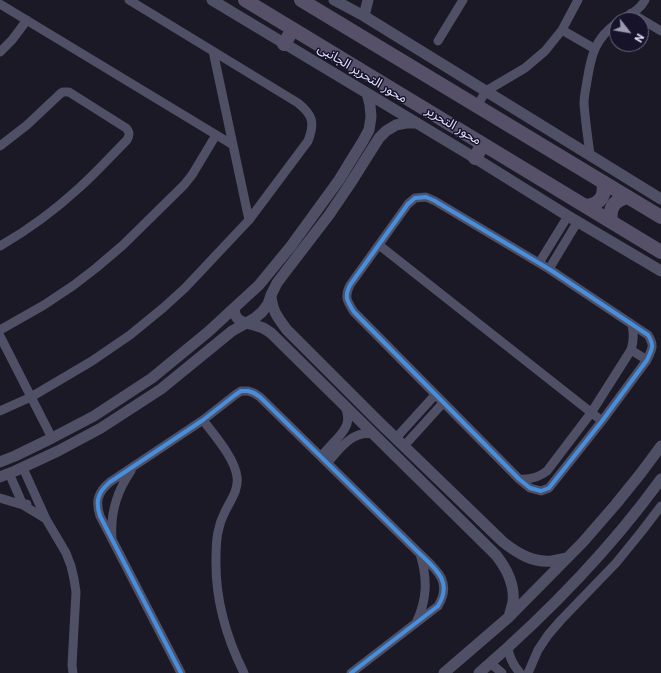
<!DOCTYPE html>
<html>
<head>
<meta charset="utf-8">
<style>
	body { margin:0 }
	#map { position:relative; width:661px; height:673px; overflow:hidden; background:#1a1925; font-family:Roboto,sans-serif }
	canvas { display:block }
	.north { position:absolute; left:609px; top:12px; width:40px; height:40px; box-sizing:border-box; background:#16132b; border:1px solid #68657f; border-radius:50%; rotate:121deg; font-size:11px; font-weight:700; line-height:16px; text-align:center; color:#e2dffd }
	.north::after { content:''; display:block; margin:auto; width:14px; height:18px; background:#9c9ab1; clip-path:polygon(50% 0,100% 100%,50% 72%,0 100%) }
</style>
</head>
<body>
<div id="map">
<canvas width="661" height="673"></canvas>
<div class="north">N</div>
</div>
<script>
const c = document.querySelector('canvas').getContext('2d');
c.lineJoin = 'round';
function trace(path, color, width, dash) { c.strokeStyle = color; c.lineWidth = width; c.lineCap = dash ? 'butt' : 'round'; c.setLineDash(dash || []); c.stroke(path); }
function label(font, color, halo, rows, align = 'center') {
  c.font = font + ' Roboto,"Noto Sans Arabic",sans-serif'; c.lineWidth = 3; c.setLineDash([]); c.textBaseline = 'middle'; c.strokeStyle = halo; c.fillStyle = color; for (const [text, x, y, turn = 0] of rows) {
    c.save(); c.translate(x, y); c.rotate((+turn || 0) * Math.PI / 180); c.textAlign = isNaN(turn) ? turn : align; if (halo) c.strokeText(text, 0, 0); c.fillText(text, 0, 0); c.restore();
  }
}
trace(new Path2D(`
	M0 4 233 145
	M631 13 661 31
	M621 20C630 14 640 10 645 0
	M562 30 595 49
	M438 41 463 0
	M213 51 249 220
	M0 52 12 40 27 20
	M477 106 486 91 525 68 545 51 562 30 578 0
	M0 146 27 125 61 93 63 92H69L126 128C130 132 130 135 127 140 111 156 96 173 79 188 55 210 28 230 0 246
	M590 155C588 138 585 120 584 103 584 96 586 88 587 81 591 56 595 38 617 23
	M426 197 435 201 549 269 648 335C655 346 652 349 647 360L602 421 549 488 541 491 530 488 519 479 354 312C347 301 344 297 350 285L408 204 415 198Z
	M379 245 602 421
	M539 263 568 216
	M549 269 578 221
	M0 330 44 305 74 285 96 268 123 245 184 185 192 175 216 135
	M0 336 52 438
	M631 350 647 360
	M0 411 31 397 92 361 130 335 163 308 185 288 249 220 308 141C315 123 313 115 298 103L129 0
	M203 420C214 435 235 458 237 477 239 491 229 502 224 514 222 518 220 523 219 528 216 538 216 548 216 558 215 599 226 637 244 673
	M396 438 435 395
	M404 446 443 403
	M321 456C326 451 331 445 336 440 347 428 351 421 345 406
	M327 463C340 449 352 430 373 434
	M23 468 46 519
	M9 473 23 505 27 504
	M519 479C530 480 538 478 547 471L591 413 631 350C634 341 634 334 632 325
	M0 498 23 505 46 519 66 553 71 566 74 579 76 592 72 665 73 673
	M112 538C110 512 117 491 131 471
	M416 623C427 600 428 579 420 554
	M508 647C509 658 513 665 520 673
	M489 664 495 667 502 673
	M181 673 100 516C95 501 98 492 110 482L203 420 235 395 241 391H248L254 393 260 397 419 553C436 569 453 582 438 606L351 673
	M528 673 538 650 548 635 561 620 616 563 642 531 661 506`), '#4f4f65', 9);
trace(new Path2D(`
	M212 0 475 158 568 216 661 271
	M334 0 364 16 661 199
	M364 16 368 0
	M271 295C272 311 278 318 287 330L379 422 503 542C517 553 533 563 552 561 557 560 562 559 567 558
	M234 308C235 324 246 322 257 326 263 327 267 330 271 333L496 555C507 569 515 584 513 602 512 607 510 612 509 617
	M0 462 15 456 52 438 94 416 152 378 208 332 259 285 291 246 339 180 363 141 369 130 371 117 370 105 367 93
	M0 477 15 471 58 451 101 428 161 389 232 331 255 318 262 312 268 304 271 295 277 283 286 271 329 215 350 184 379 138 386 131 396 125 406 123H417
	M444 673 509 617 583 542 616 504 641 473 661 446
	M479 673C546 615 609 551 661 479`), '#4f4f65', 11);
trace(new Path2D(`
	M245 0 661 252
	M301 0 661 217
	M284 44 293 29
	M475 158 483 144
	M587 206C600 204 606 196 603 182
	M611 221C609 208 614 200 628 197`), '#575069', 14);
trace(new Path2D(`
	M426 197 435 201 549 269 648 335C655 346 652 349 647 360L602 421 549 488 541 491 530 488 519 479 354 312C347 301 344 297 350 285L408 204 415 198Z
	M181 673 100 516C95 501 98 492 110 482L203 420 235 395 241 391H248L254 393 260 397 419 553C436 569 453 582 438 606L351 673`), '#468fdf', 4);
label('13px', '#e2dffd', '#16132b', [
	["محور التحرير الجانبى",362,74,31],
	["محور التحرير",453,126,31]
]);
</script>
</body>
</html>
